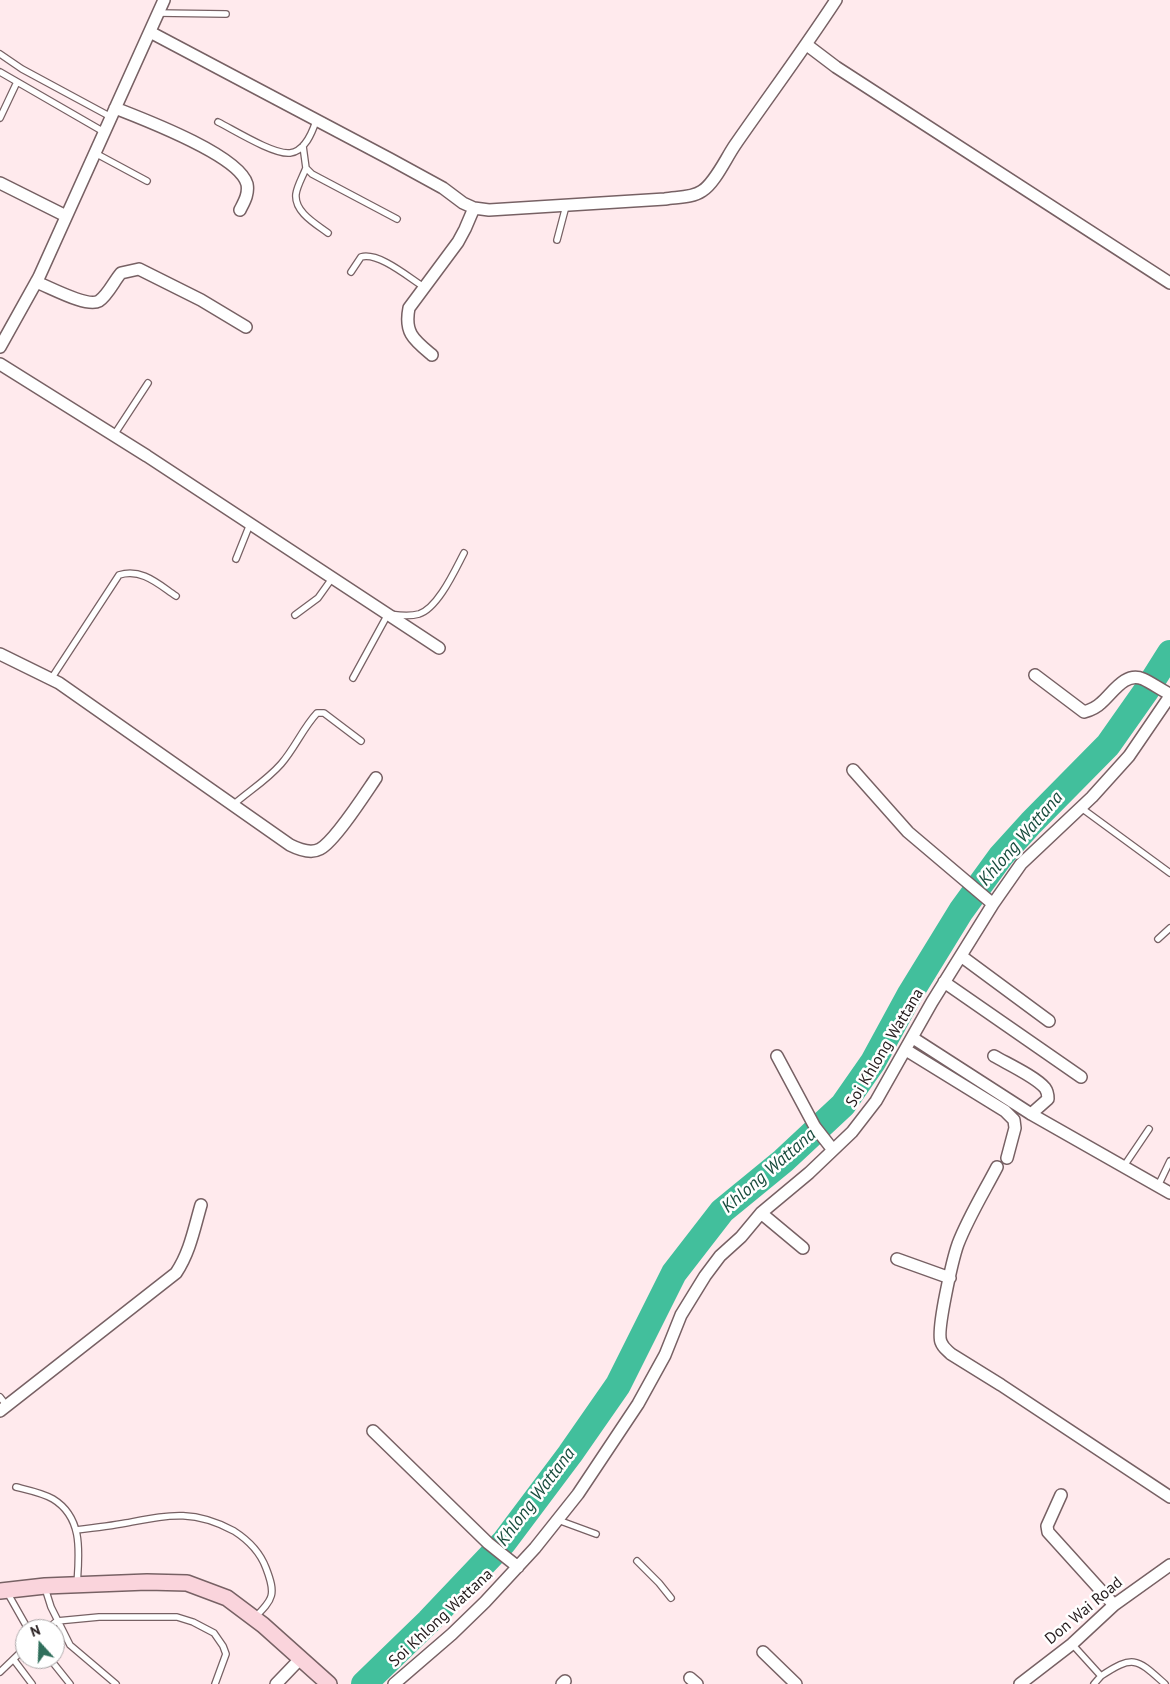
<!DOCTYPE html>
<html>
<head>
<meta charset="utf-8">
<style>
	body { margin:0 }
	#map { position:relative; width:1170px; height:1684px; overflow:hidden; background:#ffeaed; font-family:"PT Sans",sans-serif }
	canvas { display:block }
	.north { position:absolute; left:15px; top:1619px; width:50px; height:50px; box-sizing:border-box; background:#fff; border:1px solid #a8a4a5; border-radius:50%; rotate:340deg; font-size:14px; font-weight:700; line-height:20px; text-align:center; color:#251c1d }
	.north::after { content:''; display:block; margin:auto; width:18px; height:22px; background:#306f5c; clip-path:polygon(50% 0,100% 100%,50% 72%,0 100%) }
</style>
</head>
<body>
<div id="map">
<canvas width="1170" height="1684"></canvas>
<div class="north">N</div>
</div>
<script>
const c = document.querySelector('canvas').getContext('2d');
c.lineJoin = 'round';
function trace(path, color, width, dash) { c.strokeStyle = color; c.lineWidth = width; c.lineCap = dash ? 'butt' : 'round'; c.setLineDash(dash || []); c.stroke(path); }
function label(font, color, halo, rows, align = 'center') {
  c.font = font + ' "PT Sans",sans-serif'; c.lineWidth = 5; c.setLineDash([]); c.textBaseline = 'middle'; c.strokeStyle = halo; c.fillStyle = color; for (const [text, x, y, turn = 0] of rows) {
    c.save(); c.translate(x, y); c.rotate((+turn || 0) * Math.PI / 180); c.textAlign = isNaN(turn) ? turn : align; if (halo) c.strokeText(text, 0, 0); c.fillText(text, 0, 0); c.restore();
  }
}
trace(new Path2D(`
	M364 1684 429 1621 504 1542 570 1454 618 1385 674 1273 722 1211 783 1161 843 1105 873 1062 910 994 961 911 1001 856 1031 823 1108 745 1146 691 1170 653`), '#42bf9c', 26);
const lane = new Path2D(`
	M157 13 226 14
	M0 54 22 69 111 117
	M0 72 104 132
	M0 118 17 82
	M218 122C234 130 274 155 290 153 305 151 312 133 316 121
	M303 146 306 168 312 174 397 219
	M95 153 147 181
	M306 168C303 176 297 186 296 194 294 212 316 224 328 233
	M557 240 566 206
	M351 272 361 257C379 252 408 277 424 287
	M114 435 148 383
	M236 559 250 524
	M295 615 318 598 333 577
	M353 678 388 614C398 615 408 617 419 614 438 608 455 570 464 553
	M51 679 119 575C142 568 158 584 176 596
	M233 805C249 791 267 780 281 764 295 748 303 728 317 713H324L361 741
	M1080 807 1170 873
	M1158 939 1170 928
	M1124 1166 1149 1129
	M1158 1186 1170 1161
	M0 1397 7 1406
	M16 1487C28 1490 43 1493 53 1499 84 1518 79 1554 77 1585
	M558 1520 596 1534
	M76 1530C93 1528 110 1526 126 1523 169 1515 193 1509 234 1531 248 1540 260 1552 266 1568 276 1594 274 1599 254 1618
	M637 1561 659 1583 671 1598
	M45 1588 51 1607 70 1645 116 1684
	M7 1592 28 1629
	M47 1629 57 1621 99 1617H177L193 1622 214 1633 223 1646 226 1654 215 1684
	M1072 1644 1101 1676 1094 1684
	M50 1659 70 1684
	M14 1660 32 1684
	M0 1672 25 1648
	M1101 1676C1134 1654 1137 1659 1165 1684`);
const street = new Path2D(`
	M150 32 390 159 443 188 463 203 474 208 489 210 665 199C677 197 692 198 702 191 715 183 726 158 735 145 769 96 804 49 836 0
	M807 45 836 67 1170 283
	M115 108C143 119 239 155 247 184 249 194 244 202 240 210
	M0 183 66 216
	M36 282C50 287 87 308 99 301 108 295 114 281 121 273L139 269 201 300 246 327
	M0 347 39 277 164 0
	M432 355C414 340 404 333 409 308L458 242 465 229 474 208
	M0 364 147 456 439 648
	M0 654 59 683 290 845C298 849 311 854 320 849 335 841 365 794 376 778
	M1035 675 1084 712C1091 710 1096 708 1101 703 1112 694 1125 671 1143 679 1152 683 1161 690 1170 694
	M853 770 908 832 993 904
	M961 956 1049 1021
	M944 982 1081 1077
	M913 1038 1031 1114 1170 1193
	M906 1050 1005 1111 1014 1120 1015 1128 1007 1158
	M777 1056 815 1127 833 1150
	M994 1056C1008 1064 1036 1077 1045 1088 1048 1092 1048 1095 1048 1099L1031 1114
	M997 1167C984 1192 968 1218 958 1244 953 1258 936 1331 941 1342 943 1348 947 1350 951 1354L1001 1385 1170 1497
	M761 1213 803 1248
	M897 1259 950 1278
	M0 1411 176 1273C190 1252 194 1229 201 1205
	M373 1431 488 1543 518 1567
	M1061 1495 1047 1526 1048 1532 1114 1605
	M763 1652 796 1684
	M690 1678 697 1684
	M276 1684 301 1658
	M394 1684 452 1634 485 1602 535 1548 578 1494 638 1404 665 1355 681 1315 705 1276 720 1256 741 1237 761 1213 809 1173 852 1132 876 1101 932 1002 993 904 1021 864 1092 797 1129 756 1170 696
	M562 1684 565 1681
	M1020 1684 1072 1644 1114 1605 1170 1565`);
const secondary = new Path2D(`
	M0 1591 45 1586 147 1582 187 1583 227 1598 263 1625 329 1684`);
trace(lane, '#776164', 8);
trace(street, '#776164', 14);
trace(secondary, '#776164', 18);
trace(lane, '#fff', 5.5);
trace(street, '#fff', 11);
trace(secondary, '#fad4dc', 15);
label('16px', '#251c1d', '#fff', [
	["Soi Khlong Wattana",885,1048,-59],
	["Don Wai Road",1084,1611,-40],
	["Soi Khlong Wattana",441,1618,-43]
]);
label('italic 18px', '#194c3d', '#fff', [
	["Khlong Wattana",1021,839,-49],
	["Khlong Wattana",769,1171,-41],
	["Khlong Wattana",536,1497,-53]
]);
</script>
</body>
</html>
